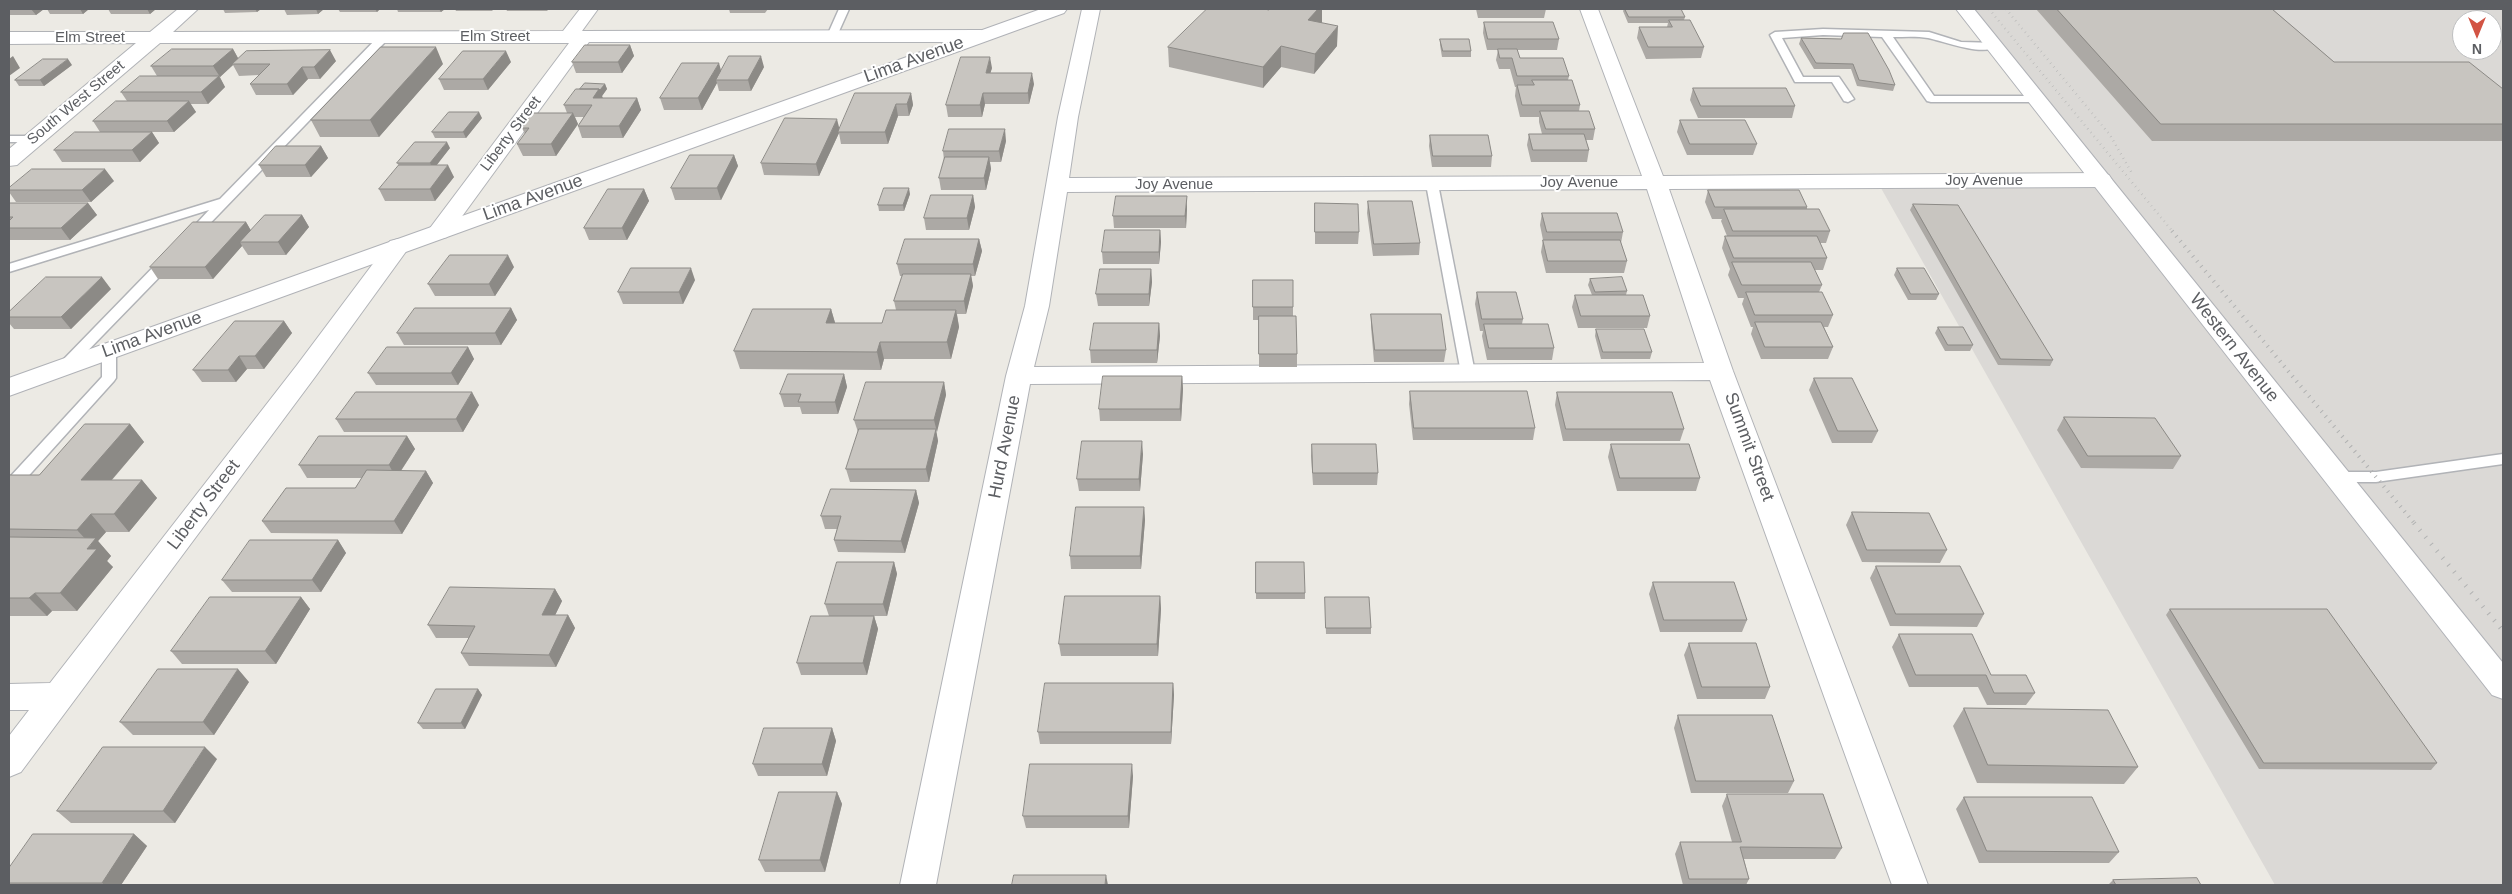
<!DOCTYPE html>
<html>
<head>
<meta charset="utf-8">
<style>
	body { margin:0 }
	#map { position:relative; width:2512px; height:894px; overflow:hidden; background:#eceae4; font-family:Helvetica,sans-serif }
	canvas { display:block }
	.frame { position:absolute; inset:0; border:10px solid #5c5e62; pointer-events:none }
	.north { position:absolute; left:2452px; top:10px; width:50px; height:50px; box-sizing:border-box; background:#fff; border:1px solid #bebfc0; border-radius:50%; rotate:180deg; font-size:14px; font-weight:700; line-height:20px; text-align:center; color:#5c5e62 }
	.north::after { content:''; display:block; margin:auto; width:18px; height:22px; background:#d25444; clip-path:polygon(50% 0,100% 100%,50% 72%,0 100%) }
</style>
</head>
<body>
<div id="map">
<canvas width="2512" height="894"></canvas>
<div class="frame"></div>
<div class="north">N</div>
</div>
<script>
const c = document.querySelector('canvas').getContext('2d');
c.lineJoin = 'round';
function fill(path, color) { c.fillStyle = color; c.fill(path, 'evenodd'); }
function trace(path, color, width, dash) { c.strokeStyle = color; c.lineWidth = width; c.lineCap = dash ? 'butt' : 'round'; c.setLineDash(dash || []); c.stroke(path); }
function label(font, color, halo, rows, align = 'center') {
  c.font = font + ' Helvetica,sans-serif'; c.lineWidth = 4; c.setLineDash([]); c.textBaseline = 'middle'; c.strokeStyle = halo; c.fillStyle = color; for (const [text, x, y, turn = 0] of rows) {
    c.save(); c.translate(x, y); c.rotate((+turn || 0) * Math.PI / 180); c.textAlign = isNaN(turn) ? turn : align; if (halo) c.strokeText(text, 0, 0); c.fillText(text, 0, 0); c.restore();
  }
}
fill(new Path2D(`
	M1965 9H2503V885H2275L1877 181 2100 180ZM2462 20H2492V50H2462Z`), '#dbd9d6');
const lane = new Path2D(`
	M839 9H849L836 38H828L827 36Z
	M1823 29 1929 32 1961 42 1998 43 1999 45C1985 58 1944 41 1928 38 1917 36 1904 37 1893 37L1934 96H2037L2043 99 2037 102H1931L1927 101 1882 37 1823 35 1782 38 1803 77H1839L1854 99 1848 102 1844 101 1832 82H1795L1770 35 1775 32Z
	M384 34 388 35V39L194 240H186L184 237 209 210 9 272V264L220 199 380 35Z
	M9 136H34L40 139 34 142H9Z
	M1432 180 1438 184 1475 373 1468 378 1461 373 1426 184Z
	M169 255 175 259 174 262 70 369H60L58 366 60 363 164 256Z
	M109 346 116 350V378L114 381 14 492 9 493V478L102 377V350Z
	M2503 454V464L2376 482H2337L2332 481 2329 477 2332 473 2337 472H2376Z`);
const street = new Path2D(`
	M178 9H198L173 32 563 31 580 9H598L582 31 981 30 988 32 990 36 988 40 981 42H589L447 237 439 239 431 237 427 232 569 43H160L17 165 9 166V149L136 43 9 44V32H150Z
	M1082 9H1100L1078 117 1069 178 1642 176 1580 9H1598L1663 176 2101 173 2109 175 2112 180 2109 185 2101 187 1669 189 1733 371 1928 885H1892L1710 380 1030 384 936 885H900L1006 376 1025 306 1058 117ZM1647 189 1704 363 1034 367 1049 306 1067 192Z
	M398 239 406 241 410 246 315 377 21 772 9 777V736L29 710H9V684L50 683 297 365 390 241Z`);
const secondary = new Path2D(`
	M1041 9H1067L1064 13 9 396V378Z
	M1956 9H1974L2503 663V699L2492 695Z`);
trace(lane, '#b1b3b7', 3);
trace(street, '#b1b3b7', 2);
trace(secondary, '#b0b2b7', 2);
fill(lane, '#fff');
fill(street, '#fff');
fill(secondary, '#fff');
trace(new Path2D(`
	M1989 9 2173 232
	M2006 9 2110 135 2133 175`), '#b1b2b2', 2.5, [0.5, 4.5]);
trace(new Path2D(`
	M2172 231 2415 524`), '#b1b2b2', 4, [1, 5.5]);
trace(new Path2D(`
	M2414 523 2503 631`), '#b1b2b2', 4.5, [1, 8]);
fill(new Path2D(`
	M9 9H44L36 15H9Z
	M47 9H89L83 14H50Z
	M108 9H156L150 14H111Z
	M223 9H261L257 12 225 13Z
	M284 9H324L318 14 287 15Z
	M338 9H380L377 12H340Z
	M397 9H445L441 12H398Z
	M455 9H494L492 11H456Z
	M506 9H549L547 11H507Z
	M628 9H660L659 10H628Z
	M729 9H768L765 13H730Z
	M1322 9V23L1337 46 1314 74 1281 67 1263 88 1169 67 1168 47 1269 10Z
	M1476 9H1546L1544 18H1478Z
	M1624 9H1670L1685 17 1684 20 1704 47 1701 58 1646 59 1637 38 1639 27H1667L1668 23H1628L1623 11Z
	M2036 9H2272L2334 62 2503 89V141H2152Z
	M1484 22 1559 39 1557 50H1517L1520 58 1569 76 1568 80 1580 105 1579 111 1595 129 1593 140H1586L1589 150 1587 162H1531L1527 145 1529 134H1542L1539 122V117H1520L1515 96 1516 87H1515L1510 69H1499L1496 60 1498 50H1487L1483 33Z
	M1801 38 1841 39 1895 85 1893 91 1857 86 1851 69H1814L1799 44Z
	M1440 39 1471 51V57H1442L1440 45Z
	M630 45 634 56 622 73H576L572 62Z
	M233 49 238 58 336 61 320 79H308L293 95H256L250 84 259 75 239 76 233 65 220 77 225 87 208 104H190L196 112 174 132H152L159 143 140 162H62L54 150 100 132 93 121 127 101 121 92 157 76 151 66Z
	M511 62 488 90H444L439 79Z
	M443 64 379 137H320L311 120Z
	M72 65 44 86H19L15 80Z
	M764 67 751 91H719L717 83 702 110H664L660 98 721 71Z
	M992 68 990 73 1034 84 1029 104H985L982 117H948L946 105Z
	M605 84 607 89 602 96 603 98H637L641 110 623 138H582L578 126 584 117H575L578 124 556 156H523L517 144 525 134 522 128 567 113 564 105 580 89Z
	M1693 88 1795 106 1792 118H1698L1690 100Z
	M911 93 913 105 909 116H898L888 144H841L839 133 819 176 764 175 761 163 840 129Z
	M482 118 466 138H435L432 132Z
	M1680 120 1757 144 1753 155H1687L1677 132Z
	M1430 135 1492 156 1491 167H1432L1429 146Z
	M1006 141 1001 162H990L991 169 986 190H941L939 178 944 160 943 151Z
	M321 146 328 158 311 177H266L259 165Z
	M450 148 436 165 454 177 435 201H385L379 189 399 166 397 163Z
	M734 155 738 166 721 200H675L671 188Z
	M114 181 91 202H16L9 192V188Z
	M644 189 649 201 627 240H589L584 228Z
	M1708 190 1807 207V209L1830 231 1826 243H1820L1827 258 1823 270H1814L1822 285 1819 292 1833 315 1828 327H1824L1833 347 1828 359H1761L1751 334 1753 327H1751L1742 304 1744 298H1738L1728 275 1730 269 1722 248 1725 236H1727L1721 221 1722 219H1712L1705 202Z
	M910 194 904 211H879L878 205Z
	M973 195 975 207 969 230H926L924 218Z
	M1368 201 1420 243 1419 255 1373 256 1367 213Z
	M9 203H88L97 215 70 240H10L9 238Z
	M1315 203 1359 232 1358 244H1315Z
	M1913 204 2053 360 2050 366 1998 365 1910 210Z
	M1187 208 1186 228H1114L1113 216Z
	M1542 213 1623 232 1621 243 1627 261 1624 273H1546L1541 252 1543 240 1540 225Z
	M302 215 309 227 286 255H248L242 246 213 279H158L150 267 246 222 251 231Z
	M1160 230 1161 242 1159 264H1103L1102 252Z
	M979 239 982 251 975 276H971L973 286 966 314H957L959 327 951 359H884L881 370 740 369 734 351 831 309 835 323H882L896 310 894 301 902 276H900L897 264Z
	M514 267 495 296H435L428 284Z
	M1897 268 1939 294 1936 300H1908L1894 275Z
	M1151 269 1152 282 1149 306H1098L1096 294Z
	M1590 279 1627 291 1626 295 1650 316 1647 328H1578L1572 307 1575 295H1592L1588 285Z
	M695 280 683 304H623L618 292Z
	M1253 280 1293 307V316L1297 354V367H1259V320H1253Z
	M111 289 71 329H14L9 323V312Z
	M1477 292 1523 319 1522 324 1554 348 1552 360H1487L1482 336 1483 331H1480L1475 304Z
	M511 308 517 320 501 345H404L397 333Z
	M1371 314 1446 350 1444 362H1374L1371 327Z
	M284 321 292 333 264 369H247L236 382H202L193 370Z
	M1159 323 1160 336 1157 363H1091L1090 350Z
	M1938 327 1973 345 1970 351H1945L1935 333Z
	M1596 329 1652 352 1650 359H1601L1595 336Z
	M468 347 474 359 458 385H376L368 373Z
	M844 374 847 387 838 414H802L800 407H784L780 394Z
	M1182 376 1183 389 1181 421H1100L1099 409Z
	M1814 378 1878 431 1872 443H1832L1809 390Z
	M944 382 946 395 936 432 938 441 929 482H850L846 469 858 432 854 420Z
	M1410 391 1535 428 1533 440H1413L1409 404Z
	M1557 392 1684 429 1680 441H1563L1555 405Z
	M479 405 463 432H344L336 419Z
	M2064 417 2181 456 2173 469 2081 468 2057 430Z
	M130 424 144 442 112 480H142L157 498 129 532H106L98 541 111 556 107 561 113 567 77 611H52L47 616H9V475H39Z
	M407 436 415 449 401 471H426L433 483 402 534 271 533 262 521 355 488 362 478H307L299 465Z
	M1312 444 1378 473 1377 485H1313L1311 456Z
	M1611 444 1700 478 1696 491H1617L1608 457Z
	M1143 454 1140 491H1079L1077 479Z
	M916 490 919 503 905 553 838 552 834 540 837 529H825L821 516Z
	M1144 507 1145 520 1141 569H1071L1070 556Z
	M1852 512 1947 550 1940 563 1862 562 1846 525Z
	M338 540 346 553 321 592H232L222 580Z
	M894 562 897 574 887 616H829L825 604Z
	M1256 562 1305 593V599H1256Z
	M1876 566 1984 614 1977 627 1890 626 1870 578Z
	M1653 582 1747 620 1742 632H1660L1649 594Z
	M555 589 562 601 555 615H568L575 628 556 667 469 666 461 653 469 638H436L428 625Z
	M1160 596 1161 609 1158 656H1061L1059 644Z
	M301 597 310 609 276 664H182L171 651Z
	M1325 597 1371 628V634H1326Z
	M2170 609 2437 763 2431 770 2259 769 2166 615Z
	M874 616 878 629 867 675H801L797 663Z
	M1899 634 1991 675 2035 693 2026 705H1987L1978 687H1909L1892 647Z
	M1689 643 1770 687 1765 699H1697L1684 655Z
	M249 682 214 735H133L120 722Z
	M1173 683 1174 695 1171 744H1040L1038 732Z
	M478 689 482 695 465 729H423L418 723Z
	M1964 708 2138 767 2124 784 1977 783 1953 726Z
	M1678 715 1794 781 1788 793H1691L1674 728Z
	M832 728 836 741 827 776H758L753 764Z
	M217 759 175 823H71L57 811Z
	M1133 776 1129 828H1026L1023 816Z
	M837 792 842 804 825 872H765L759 860Z
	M1727 794 1842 848 1835 859H1744L1749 879 1746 885H1683L1675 854 1680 842H1732L1722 806Z
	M1964 797 2119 852 2109 863H1979L1956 809Z
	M134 834 147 846 121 885H9V868Z
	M2113 880 2201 885H2108Z`), '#aca9a5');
fill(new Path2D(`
	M31 9H44L36 15Z
	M80 9H89L83 14Z
	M147 9H156L150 14Z
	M255 9H261L257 12Z
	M316 9H324L318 14Z
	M375 9H380L377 12Z
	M439 9H445L441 12Z
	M1318 9H1322V24L1308 20Z
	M1338 26 1337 46 1314 74 1315 54Z
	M630 45 634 56 622 73 618 62Z
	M1281 46V67L1263 88V67Z
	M436 47 443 64 379 137 370 120Z
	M233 49 239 60 232 64 233 65 220 77 213 66Z
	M330 50 336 61 320 79 314 67Z
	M506 51 511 62 488 90 483 79Z
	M13 56 20 68 9 76V59Z
	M761 56 764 67 751 91 748 80Z
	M990 57 992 68 987 84 986 73Z
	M68 59 72 65 44 86 40 80Z
	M719 63 722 74 716 80 717 83 702 110 698 98Z
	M302 67 308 79 293 95 287 84Z
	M1032 73 1034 84 1029 104 1028 93Z
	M219 76 225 87 208 104 201 92Z
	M605 84 607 89 602 96 603 100 593 98 599 89Z
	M911 93 913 105 909 116 907 104Z
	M983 93 985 104 982 117 980 105Z
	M637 98 641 110 623 138 619 126Z
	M189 101 196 112 174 132 167 121Z
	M896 104 898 116 888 144 885 132Z
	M479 112 482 118 466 138 463 132Z
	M573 113 578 124 556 156 551 144Z
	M837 119 840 131 838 132 839 133 819 176 816 164Z
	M1005 129 1006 141 1001 162 999 151Z
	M152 132 159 143 140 162 132 150Z
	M447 142 450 148 433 170 430 163Z
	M321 146 328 158 311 177 305 165Z
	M734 155 738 166 721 200 717 188Z
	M989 157 991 169 986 190 984 178Z
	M448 165 454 177 435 201 430 189Z
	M105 169 114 181 91 202 82 190Z
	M909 188 910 194 904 211 903 205Z
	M644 189 649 201 627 240 622 228Z
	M973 195 975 207 969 230 967 218Z
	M1187 196V208L1186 228 1185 216Z
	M88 203 97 215 70 240 61 228Z
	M302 215 309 227 286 255 278 242Z
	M246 222 253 234 240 242 242 246 213 279 205 267Z
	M1160 230 1161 242 1159 264V252Z
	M979 239 982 251 975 276 973 264Z
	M508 255 514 267 495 296 489 284Z
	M691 268 695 280 683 304 679 292Z
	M1151 269 1152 282 1149 306V294Z
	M971 274 973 286 966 314 964 301Z
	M102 277 111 289 71 329 61 317Z
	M511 308 517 320 501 345 495 333Z
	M831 309 836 326 826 323Z
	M956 310 959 327 951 359 947 342Z
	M284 321 292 333 264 369 255 356Z
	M1159 323 1160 336 1157 363V350Z
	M880 342 884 359 881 370 877 352Z
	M468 347 474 359 458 385 451 373Z
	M239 356 247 369 236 382 228 370Z
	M844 374 847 387 838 414 835 402Z
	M1182 376 1183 389 1181 421 1180 409Z
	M944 382 946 395 937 432 934 420Z
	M472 392 479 405 463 432 456 419Z
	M130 424 144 442 96 498 81 480Z
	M936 429 938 441 929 482 926 469Z
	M407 436 415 449 396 478 389 465Z
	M1142 441 1143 454 1140 491 1139 479Z
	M426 471 433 483 402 534 394 521Z
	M142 480 157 498 129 532 114 514Z
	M916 490 919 503 905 553 901 541Z
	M1144 507 1145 520 1141 569 1140 556Z
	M91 514 106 532 98 541 111 556 107 561 113 567 77 611 60 593 87 549 91 545 77 530Z
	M338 540 346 553 321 592 312 580Z
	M894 562 897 574 887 616 883 604Z
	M555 589 562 601 549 628 542 615Z
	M35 593 52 611 47 616 29 598Z
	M1160 596 1161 609 1158 656 1157 644Z
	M301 597 310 609 276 664 265 651Z
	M568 615 575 628 556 667 549 655Z
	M874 616 878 629 867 675 863 663Z
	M238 669 249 682 214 735 203 722Z
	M1173 683 1174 695 1171 744V732Z
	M478 689 482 695 465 729 461 723Z
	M832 728 836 741 827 776 822 764Z
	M205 747 217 759 175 823 163 811Z
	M1132 764 1133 776 1129 828 1128 816Z
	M837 792 842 804 825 872 820 860Z
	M134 834 147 846 121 885H104L102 883Z
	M1106 875 1108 885H1105Z`), '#8c8a86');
const building = new Path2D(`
	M1207 9H1264L1269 10 1270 9H1318L1308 20 1338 26 1315 54 1281 46 1263 67 1168 47Z
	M1625 9H1681L1685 17H1629Z
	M2057 9H2272L2334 62H2469L2503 89V124H2161Z
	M1669 20H1690L1704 47H1648L1639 27H1672Z
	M1484 22H1553L1559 39H1488Z
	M1844 33H1868L1889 70 1895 85 1859 80 1853 64 1816 63 1801 38 1841 39Z
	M1440 39H1469L1471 51H1443Z
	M585 45H630L618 62H572Z
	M381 47H436L370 120H311Z
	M172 49H233L213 66H151Z
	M1498 49H1517L1520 58H1563L1569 76H1517L1512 58H1500Z
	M330 50 314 67H302L287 84H250L270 64H232L246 51Z
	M463 51H506L483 79H439Z
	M729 56H761L748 80H716Z
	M961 57H990L986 73H1032L1028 93H983L980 105H946Z
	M43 59H68L40 80H15Z
	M682 63H719L698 98H660Z
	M140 76H219L201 92H121Z
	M1532 80H1572L1580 105H1522L1517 85H1534Z
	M585 83 605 84 600 90 599 89H580Z
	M1693 88H1786L1795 106H1701Z
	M576 89H599L593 98H637L619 126H578L592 105H564Z
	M855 93H911L907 104H896L885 132H838Z
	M116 101H189L167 121H93Z
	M1540 111H1589L1595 129H1546Z
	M449 112H479L463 132H432Z
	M533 113H573L551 144H517L529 128H522Z
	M785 118 837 119 816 164 761 163Z
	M1680 120H1745L1757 144H1690Z
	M949 129H1005L999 151H943Z
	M75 132H152L132 150H54Z
	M1529 134H1584L1589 150H1533Z
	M1430 135H1488L1492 156H1433Z
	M415 142H447L430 163H397Z
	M276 146H321L305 165H259Z
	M690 155H734L717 188H671Z
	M945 157H989L984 178H939Z
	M399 165H448L430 189H379Z
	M32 169H105L82 190H9V188Z
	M884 188H909L903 205H878Z
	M608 189H644L622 228H584Z
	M1708 190H1799L1807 207H1715Z
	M931 195H973L967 218H924Z
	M1116 196H1187L1185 216H1113Z
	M1368 201H1412L1420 243 1374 244Z
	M9 203H88L61 228H9V221L13 217H9Z
	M1315 203 1358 204 1359 232H1315Z
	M1913 204 1958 205 2053 360 2001 359Z
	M1724 209H1819L1830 231H1733Z
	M1542 213H1617L1623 232H1547Z
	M265 215H302L278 242H240Z
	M193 222H246L205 267H150Z
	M1105 230H1160L1159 252H1102Z
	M1725 236H1817L1827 258H1734Z
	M905 239H979L973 264H897Z
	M1543 240H1620L1627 261H1548Z
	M450 255H508L489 284H428Z
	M1732 262H1811L1822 285H1742Z
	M631 268H691L679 292H618Z
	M1897 268H1924L1939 294H1911Z
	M1100 269H1151L1149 294H1096Z
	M903 274H971L964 301H894Z
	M46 277H102L61 317H9V312Z
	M1622 277 1627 291 1595 292 1590 279Z
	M1253 280H1293V307H1253Z
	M1477 292H1516L1523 319H1482Z
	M1746 292H1822L1833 315H1755Z
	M1575 295H1643L1650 316H1581Z
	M415 308H511L495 333H397Z
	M753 309H831L826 323H882L886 310H956L947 342H880L877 352 734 351Z
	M1371 314H1441L1446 350H1375Z
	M1259 316H1296L1297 354H1259Z
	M235 321H284L255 356H239L228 370H193Z
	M1755 322H1821L1833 347H1765Z
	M1094 323H1159L1157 350H1090Z
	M1484 324H1548L1554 348H1489Z
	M1938 327H1963L1973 345H1948Z
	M1596 329H1644L1652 352H1603Z
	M387 347H468L451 373H368Z
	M788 374H844L835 402H798L801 394H780Z
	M1103 376H1182L1180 409H1099Z
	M1814 378H1852L1878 431H1838Z
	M866 382H944L934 420H854Z
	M1410 391H1527L1535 428H1414Z
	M356 392H472L456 419H336Z
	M1557 392H1672L1684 429H1566Z
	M2064 417 2155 418 2181 456H2088Z
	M85 424H130L81 480H142L114 514H91L77 530 9 529V475H39Z
	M859 429H936L926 469H846Z
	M319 436H407L389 465H299Z
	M1082 441H1142L1139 479H1077Z
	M1312 444H1376L1378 473H1313Z
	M1611 444H1689L1700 478H1620Z
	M367 470 426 471 394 521H262L286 488H355Z
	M831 489 916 490 901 541 834 540 841 516H821Z
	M1076 507H1144L1140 556H1070Z
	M1852 512 1929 513 1947 550H1867Z
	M9 537 96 538 87 549H97L60 593H35L29 598H9Z
	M250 540H338L312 580H222Z
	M837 562H894L883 604H825Z
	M1256 562H1304L1305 593H1256Z
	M1876 566H1960L1984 614H1896Z
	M1653 582H1734L1747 620H1664Z
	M450 587 555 589 542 615H568L549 655 461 653 475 626 428 625Z
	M1065 596H1160L1157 644H1059Z
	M210 597H301L265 651H171Z
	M1325 597H1369L1371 628H1326Z
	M2170 609H2327L2437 763H2264Z
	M811 616H874L863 663H797Z
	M1899 634H1972L1991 675H2026L2035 693H1994L1986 675H1916Z
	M1689 643H1756L1770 687H1702Z
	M158 669H238L203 722H120Z
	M1045 683H1173L1171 732H1038Z
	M436 689H478L461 723H418Z
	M1964 708 2108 710 2138 767 1988 765Z
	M1678 715H1772L1794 781H1696Z
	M764 728H832L822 764H753Z
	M103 747H205L163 811H57Z
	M1030 764H1132L1128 816H1023Z
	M779 792H837L820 860H759Z
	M1727 794H1823L1842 848 1740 847 1749 879H1689L1680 842H1741Z
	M1964 797H2092L2119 852 1987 851Z
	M33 834H134L102 883H9V868Z
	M1014 875H1106L1105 885H1012Z
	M2197 878 2201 885H2116L2113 880Z`);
fill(building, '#c8c5c0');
trace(building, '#8c8a86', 1);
label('15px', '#5c5e62', '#fff', [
	["Elm Street",495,37],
	["Elm Street",90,38],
	["South West Street",76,103,-40],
	["Liberty Street",511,134,-53],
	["Joy Avenue",1984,181],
	["Joy Avenue",1579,183],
	["Joy Avenue",1174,185]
]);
label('18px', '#5c5e62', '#fff', [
	["Lima Avenue",914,60,-20],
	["Lima Avenue",533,198,-20],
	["Lima Avenue",152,335,-20],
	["Western Avenue",2234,348,52],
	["Hurd Avenue",1005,447,-79],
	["Summit Street",1749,447,70],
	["Liberty Street",204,505,-53]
]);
</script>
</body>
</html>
